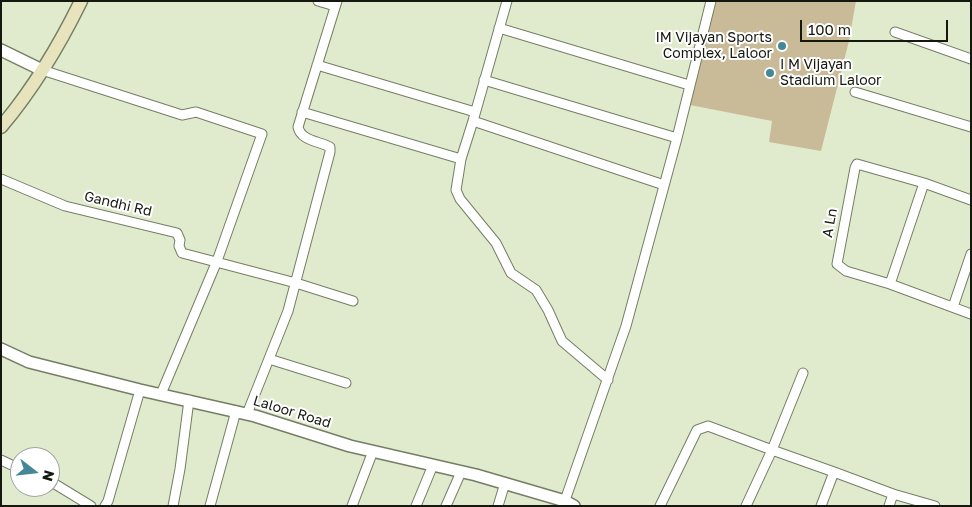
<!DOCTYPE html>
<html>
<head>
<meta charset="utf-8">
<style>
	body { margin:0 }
	#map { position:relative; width:972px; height:507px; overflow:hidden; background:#e0ebce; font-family:"Golos Text",sans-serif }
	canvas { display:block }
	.frame { position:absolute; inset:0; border:2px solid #15180e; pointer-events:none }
	.north { position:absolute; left:10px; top:447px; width:50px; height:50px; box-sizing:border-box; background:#fff; border:1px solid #a1a39f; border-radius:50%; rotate:106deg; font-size:14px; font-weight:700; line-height:20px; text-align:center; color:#15180e }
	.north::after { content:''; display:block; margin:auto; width:18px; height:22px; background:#448797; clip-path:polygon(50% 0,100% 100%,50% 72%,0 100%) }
	.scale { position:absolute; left:800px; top:20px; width:148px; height:22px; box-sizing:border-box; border:2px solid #15180e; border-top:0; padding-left:6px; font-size:15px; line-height:18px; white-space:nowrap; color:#15180e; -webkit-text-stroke:4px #fff; paint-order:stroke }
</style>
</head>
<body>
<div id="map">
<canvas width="972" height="507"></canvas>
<div class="frame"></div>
<div class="north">N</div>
<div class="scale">100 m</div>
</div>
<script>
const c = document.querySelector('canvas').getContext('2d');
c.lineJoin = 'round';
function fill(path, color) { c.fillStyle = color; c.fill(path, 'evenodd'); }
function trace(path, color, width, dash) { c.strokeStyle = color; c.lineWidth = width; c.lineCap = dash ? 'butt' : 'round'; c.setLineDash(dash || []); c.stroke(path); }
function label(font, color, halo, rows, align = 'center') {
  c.font = font + ' "Golos Text",sans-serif'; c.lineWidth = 4; c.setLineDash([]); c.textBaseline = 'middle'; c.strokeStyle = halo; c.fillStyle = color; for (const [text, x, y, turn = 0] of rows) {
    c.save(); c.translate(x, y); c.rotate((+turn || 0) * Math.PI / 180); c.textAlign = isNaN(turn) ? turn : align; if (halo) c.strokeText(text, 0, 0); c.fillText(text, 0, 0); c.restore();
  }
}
fill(new Path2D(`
	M716 1H856L849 41 821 151 769 142 772 121 690 105Z`), '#cabb98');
const minor = new Path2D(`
	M318 1 335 6
	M507 1 473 121 461 159 456 190 460 199 496 243 511 273 536 290 548 310 562 341 608 380
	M499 28 689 85
	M895 32 971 59
	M317 65 475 112
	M42 70 182 115 196 112 262 134 217 261 161 394
	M484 80 677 138
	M855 92 971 127
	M302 112 461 159
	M473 121 664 185
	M1 179 65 206 177 233 180 240 179 246 182 253 296 283 353 301
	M971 200 924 183 857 164 855 168 837 264 846 271 890 284 971 314
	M890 284 924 183
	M953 307 971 254
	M269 359 346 383
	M803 373 772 450 834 472
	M247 414 288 311 330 152V147C319 141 301 141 298 127L337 1
	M1 460 20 469
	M50 481 91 506
	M105 506 108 501 140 390
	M173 506 180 469 189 400
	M210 506 236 411
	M352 506 373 451
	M416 506 433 465
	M446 506 461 472
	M498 506 505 483
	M563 506 626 326 677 138 711 1
	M660 506 697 430 708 426 772 450 746 506
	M821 506 834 472 893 494
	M889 506 893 494 935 506`);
const tertiary = new Path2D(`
	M1 50 42 70
	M1 349 29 362 140 390 255 416 350 446 476 475 565 501 574 506`);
const secondary = new Path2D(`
	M1 127C33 89 59 46 81 1`);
trace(minor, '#757e65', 11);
trace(tertiary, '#757e65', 14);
trace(secondary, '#757e65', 15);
trace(minor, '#fff', 9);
trace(tertiary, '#fff', 11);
trace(secondary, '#e6e3bd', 12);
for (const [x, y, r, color] of [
	[782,46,5,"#448797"],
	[770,73,5,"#448797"]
]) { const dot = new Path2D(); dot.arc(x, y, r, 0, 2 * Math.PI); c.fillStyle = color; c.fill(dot); trace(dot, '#fff', 2); }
label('14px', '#15180e', '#fff', [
	["IM Vijayan Sports",772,38],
	["Complex, Laloor",772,54],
	["I M Vijayan",780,65,"left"],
	["Stadium Laloor",780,81,"left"]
], 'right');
label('14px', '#15180e', '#fff', [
	["Gandhi Rd",118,204,13],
	["A Ln",830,223,-80],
	["Laloor Road",292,412,17]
]);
</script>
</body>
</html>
